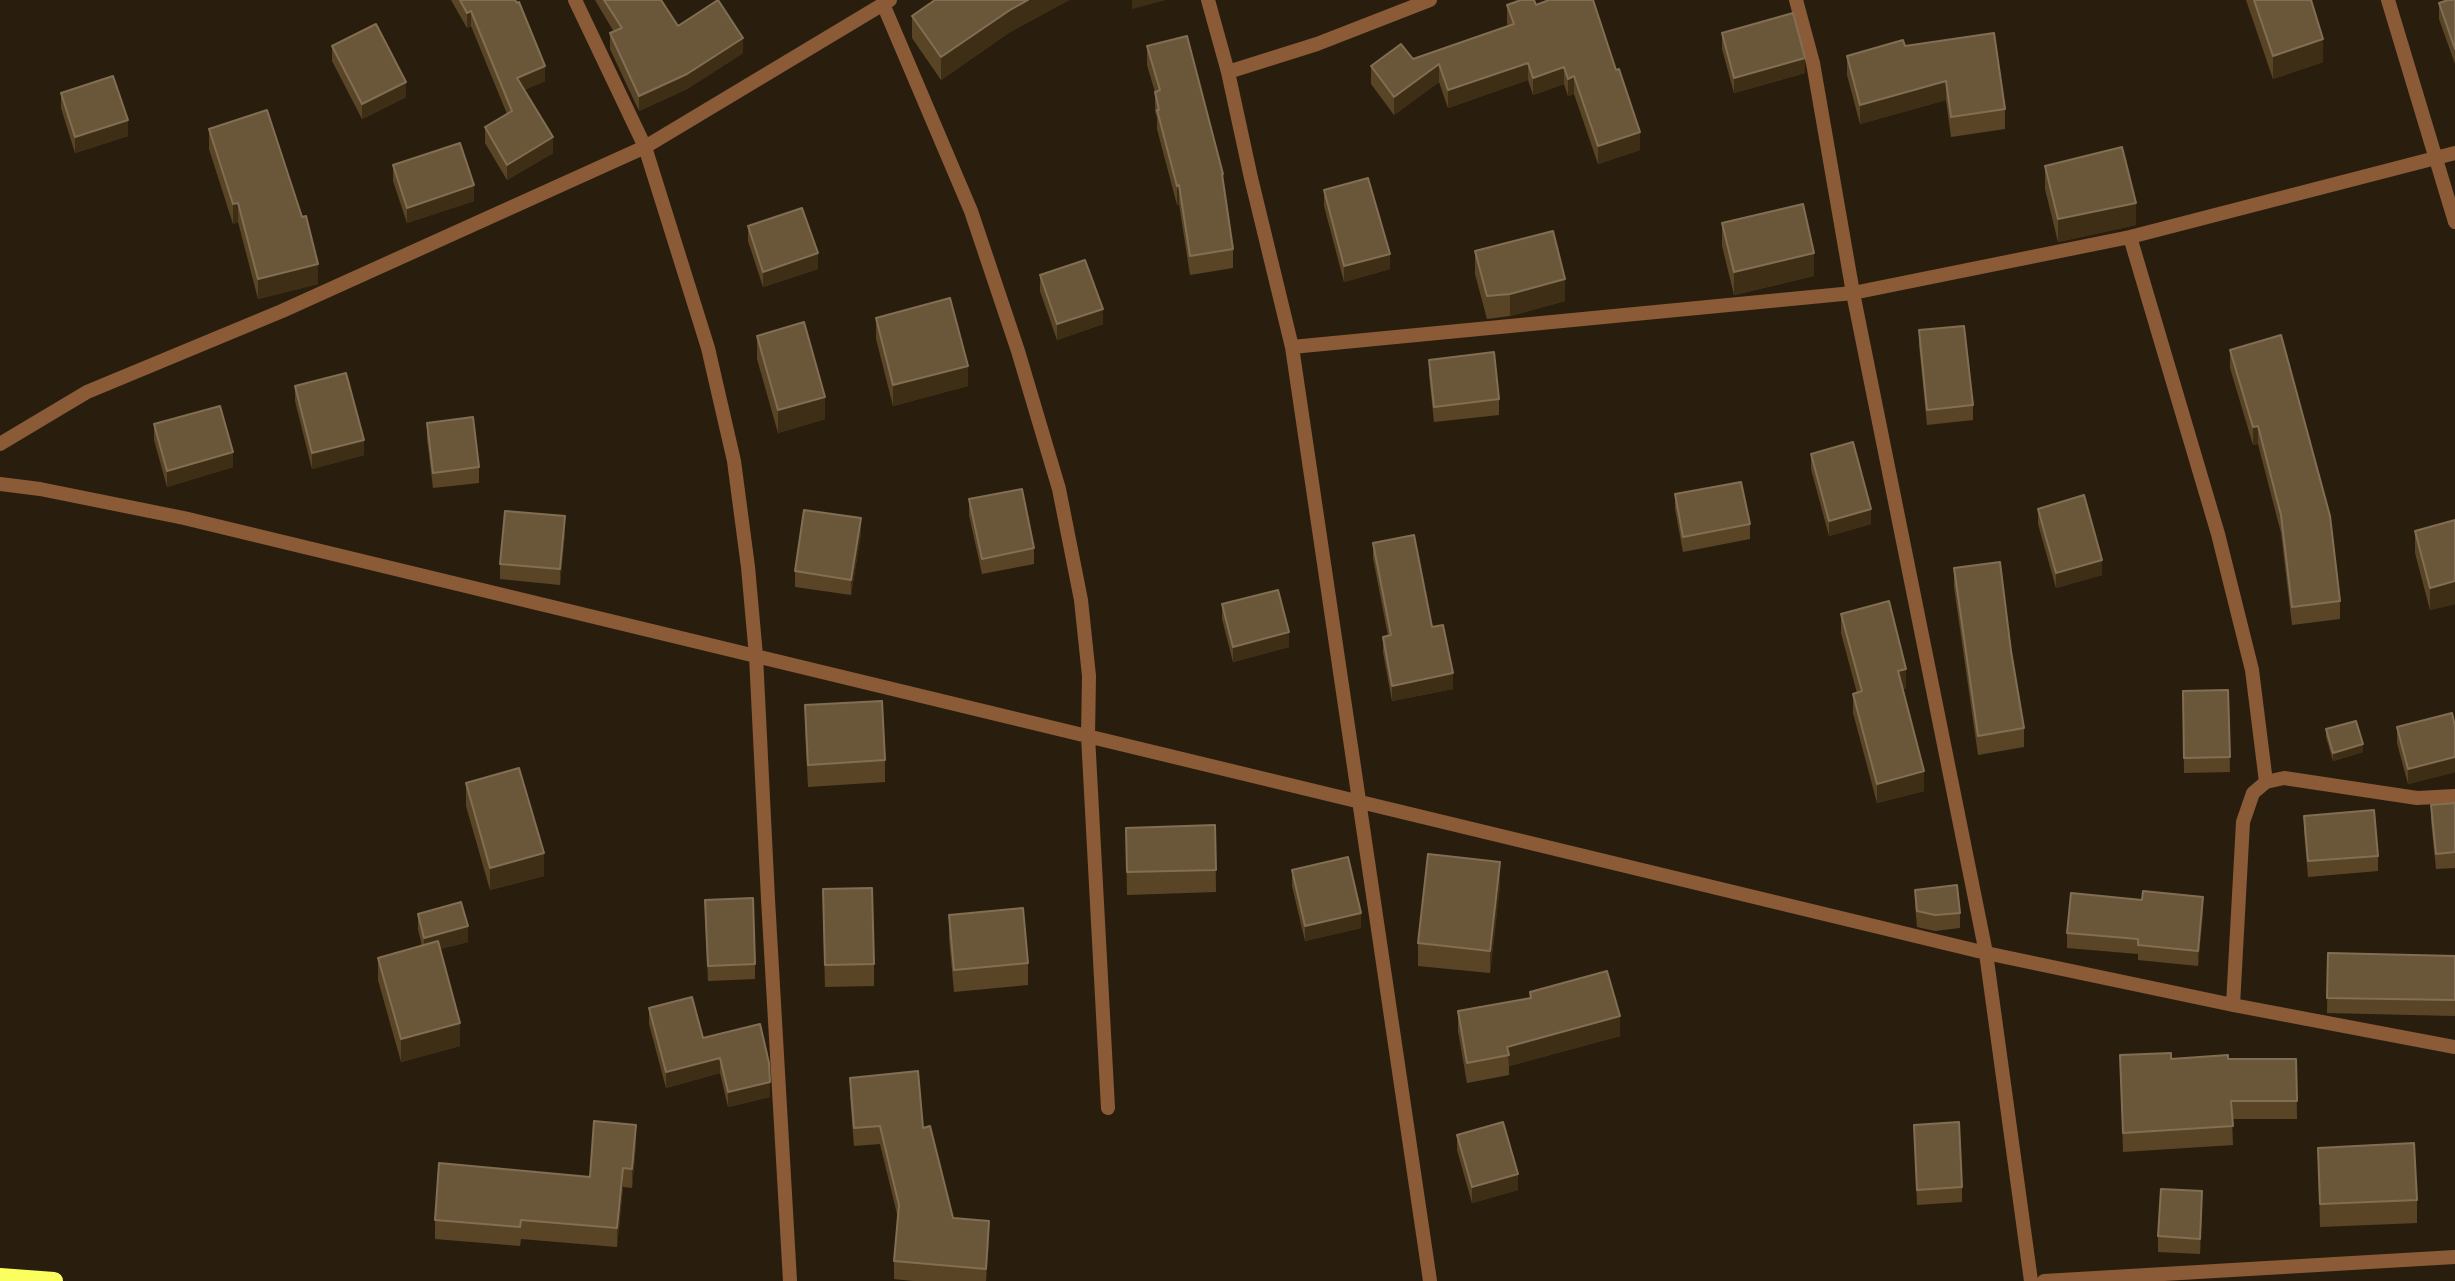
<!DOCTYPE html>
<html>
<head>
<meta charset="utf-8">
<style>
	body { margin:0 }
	canvas { display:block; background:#291e0e }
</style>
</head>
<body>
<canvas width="2455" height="1281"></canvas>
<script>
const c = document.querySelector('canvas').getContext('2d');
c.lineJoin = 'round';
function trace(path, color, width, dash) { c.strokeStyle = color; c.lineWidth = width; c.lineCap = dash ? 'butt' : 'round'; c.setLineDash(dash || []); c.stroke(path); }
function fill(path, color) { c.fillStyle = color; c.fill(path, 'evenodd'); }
trace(new Path2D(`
	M575 0 645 147 708 348 734 461 748 567 756 656 768 899 790 1281
	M1208 0 1228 72 1251 178 1292 347 1430 1281
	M1796 0 1813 63 1853 293 1986 953 2031 1281
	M2388 0 2455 222
	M883 4 971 211 1018 351 1059 489 1081 600 1089 676 1088 736 1108 1108
	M1228 72 1317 44 1430 0
	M2130 237 2218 534 2252 670 2266 782
	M1292 347 1853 293 2130 237 2455 153
	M0 444 87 392 282 311 645 147 890 0
	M0 484 40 489 184 518 1986 953 2233 1005 2455 1047
	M2233 1005 2243 822 2253 793 2266 782 2284 778 2417 798 2455 796
	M2044 1281 2455 1257`), '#8b5b37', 14);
trace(new Path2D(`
	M0 1277 54 1281`), '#fbff5e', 18);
fill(new Path2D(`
	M451 0H515L545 81 524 90 553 153 507 180 485 143V127L507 114 471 26 467 28Z
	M595 0H661L678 26 743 53 687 89 639 111 610 49V33L614 32Z
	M935 0H1069L1010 32 941 80 912 38V16Z
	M2246 0H2311L2323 62 2273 79Z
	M2455 0V64L2439 19V3Z
	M1507 5H1536L1640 150 1598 164 1574 94 1568 96 1564 84 1533 95 1528 80 1448 108 1439 82 1394 115 1371 84V66L1413 59 1508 26 1507 23Z
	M1722 33 1805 73 1734 93 1722 49Z
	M332 46 406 97 362 119 332 61Z
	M1147 46 1223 186 1233 249V268L1190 275 1179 204 1177 205 1157 129V118L1155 111V92L1147 65Z
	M1905 46 2005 109V129L1951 137 1946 100 1860 124 1847 75V56Z
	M61 93 128 136 75 153 61 108Z
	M209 129 302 217 318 284 258 299 238 222 233 224 209 149Z
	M393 165 474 201 407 223 393 181Z
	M2045 166 2136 225 2058 242 2045 189Z
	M1324 190 1390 269 1344 282 1324 206Z
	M1722 223 1814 276 1734 295 1722 246Z
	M748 226 818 269 763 287 748 241Z
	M1475 251 1565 301 1510 316 1487 319 1475 274Z
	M1040 275 1103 324 1057 340 1040 291Z
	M876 318 968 386 893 406 876 339Z
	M1919 330 1973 405V420L1927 425 1919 345Z
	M757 336 825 419 778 433 757 359Z
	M2230 350 2340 601V619L2292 625 2281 533 2258 444 2253 445 2230 368Z
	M1429 360 1499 399V415L1434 422 1429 375Z
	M295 386 364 455 312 469 295 401Z
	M427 423 479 467V483L433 488 427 438Z
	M154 424 233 467 167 487 154 440Z
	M1811 454 1871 524 1829 536 1811 469Z
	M1675 494 1750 524V539L1683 552 1675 509Z
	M969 499 1034 548V564L982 574 969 515Z
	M2038 509 2102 575 2056 588 2038 524Z
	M2455 520V604L2430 610 2415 553V531Z
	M565 532 560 585 500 579V564Z
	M861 533 851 595 795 587V571Z
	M1373 543 1432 627 1453 689 1392 701 1383 652V637L1388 636 1373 558Z
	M1954 568 2011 651 2024 728V747L1978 755 1954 587Z
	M1222 604 1289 647 1233 662 1222 619Z
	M1841 614 1906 688 1903 689 1924 791 1877 803 1853 713V694L1857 693 1841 633Z
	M2228 690 2230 772 2184 773 2183 691Z
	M805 705 885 760V782L808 787 805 728Z
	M2455 726V772L2408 784 2397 743V727Z
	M2326 729 2363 752 2333 761 2326 737Z
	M466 783 544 876 490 890 466 806Z
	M2455 803V868L2436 869 2431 821V805Z
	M2304 816 2378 856V871L2308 877 2304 831Z
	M1215 825 1216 892 1127 895 1126 828Z
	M1292 870 1361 928 1305 941 1292 886Z
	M1500 885 1490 973 1418 966V943Z
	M1915 890 1960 913V928L1935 931 1917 927 1915 905Z
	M823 912 874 964V986L825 987Z
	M2203 912 2198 966 2138 960V954L2067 948V933Z
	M418 914 468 942 440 949 460 1046 401 1062 378 980V958L422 946 418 929Z
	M705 915 755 964V979L708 981Z
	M949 915 1028 963V985L954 992 949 938Z
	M2328 953 2455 956V1016L2327 1013Z
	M1530 992 1620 1036 1509 1066V1075L1467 1083 1458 1031V1011L1530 998Z
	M649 1008 703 1038 770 1097 728 1107 720 1073 666 1088 649 1024Z
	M2120 1055 2171 1059H2296L2297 1119H2232L2233 1145 2123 1152Z
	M850 1078 923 1128 953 1218 989 1240 986 1281H913L894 1279V1261L898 1218 880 1144 854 1146 850 1096Z
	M1914 1125 1962 1187V1202L1917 1205Z
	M1457 1135 1518 1190 1472 1203 1457 1150Z
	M636 1144 632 1188 623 1187 617 1247 521 1239 520 1246 435 1239V1220L590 1177Z
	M2318 1148 2417 1200V1223L2320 1227Z
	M2202 1207 2200 1254 2158 1252V1236Z`), '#594526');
fill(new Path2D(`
	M1028 0H1069L1010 32 941 80V57L1010 10Z
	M1132 0H1166L1132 9Z
	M471 11V26L467 28V13Z
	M743 38V53L687 89 639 111V96Z
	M2323 39V62L2273 79V56Z
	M1805 58V73L1734 93V78Z
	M1528 63V80L1448 108V90Z
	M1439 64V82L1394 115V97Z
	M545 66V81L517 93V78Z
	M1564 67V84L1533 95V78Z
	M1574 76V94L1568 96V79Z
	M1946 81V100L1860 124V105Z
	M406 82V97L362 119V104Z
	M128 120V136L75 153V137Z
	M1640 132V150L1598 164V146Z
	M553 137V153L507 180V165Z
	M474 185V201L407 223V208Z
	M1179 185V204L1177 205V186Z
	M238 203V222L233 224V204Z
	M2136 203V225L2058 242V219Z
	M818 253V269L763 287V272Z
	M1814 253V276L1734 295V272Z
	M1390 254V269L1344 282V266Z
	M318 264V284L258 299V279Z
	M1565 279V301L1510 316V294Z
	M1103 309V324L1057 340V324Z
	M968 366V386L893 406V385Z
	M825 397V419L778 433V410Z
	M2258 426V444L2253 445V427Z
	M364 440V455L312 469V453Z
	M233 452V467L167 487V471Z
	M1871 509V524L1829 536V521Z
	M565 516V532L560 585V569Z
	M861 518V533L851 595V580Z
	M2102 560V575L2056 588V573Z
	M2455 581V604L2430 610V588Z
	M1289 632V647L1233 662V647Z
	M1906 669V688L1898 691V671Z
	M1453 673V689L1392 701V686Z
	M2363 744V752L2333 761V753Z
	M2455 757V772L2408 784V769Z
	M1924 771V791L1877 803V784Z
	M544 853V876L490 890V868Z
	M1500 862V885L1490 973V951Z
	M2203 897V912L2198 966V951Z
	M1361 913V928L1305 941V926Z
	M468 926V942L424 953V938Z
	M1620 1016V1036L1509 1066 1507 1047Z
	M460 1023V1046L401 1062V1039Z
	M720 1058V1073L666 1088V1072Z
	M770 1082V1097L728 1107V1092Z
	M636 1125V1144L632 1188V1169Z
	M623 1168V1187L617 1247V1228Z
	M1518 1174V1190L1472 1203V1187Z
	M2202 1191V1207L2200 1254V1239Z
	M989 1221V1240L986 1281V1269Z`), '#3e2e15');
const building = new Path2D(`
	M460 0H515L517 3 519 2 545 66 517 78 553 137 507 165 485 127 512 111 471 11 467 13Z
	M604 0H661L678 26 718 0 743 38 687 74 639 96 610 33 622 28Z
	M935 0H1028L1010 10 941 57 912 16Z
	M1521 0H1534L1536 5 1549 0H1593L1616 70 1619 69 1640 132 1598 146 1574 76 1568 79 1564 67 1533 78 1528 63 1448 90 1439 64 1394 97 1371 66 1401 44 1413 59 1514 24 1507 5Z
	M2254 0H2311L2323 39 2273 56Z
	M2448 0H2455V49L2439 3Z
	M1793 13 1805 58 1734 78 1722 33Z
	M376 24 406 82 362 104 332 46Z
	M1994 33 2005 109 1951 117 1946 81 1860 105 1847 56 1903 40 1905 46Z
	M1187 36 1223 174H1222L1233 249 1190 256 1179 185 1177 186 1157 110H1159L1155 92 1160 90 1147 46Z
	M113 76 128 120 75 137 61 93Z
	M267 110 302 217 306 216 318 264 258 279 238 203 233 204 209 129Z
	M460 143 474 185 407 208 393 165Z
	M2122 147 2136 203 2058 219 2045 166Z
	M1368 178 1390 254 1344 266 1324 190Z
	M1803 204 1814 253 1734 272 1722 223Z
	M802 208 818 253 763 272 748 226Z
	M1553 231 1565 279 1510 294 1487 296 1475 251Z
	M1085 260 1103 309 1057 324 1040 275Z
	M950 298 968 366 893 385 876 318Z
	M804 322 825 397 778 410 757 336Z
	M1964 326 1973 405 1927 410 1919 330Z
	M2281 335 2330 516 2340 601 2292 607 2281 515 2258 426 2253 427 2230 350Z
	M1494 352 1499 399 1434 407 1429 360Z
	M346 373 364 440 312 453 295 386Z
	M220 406 233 452 167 471 154 424Z
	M473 417 479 467 433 473 427 423Z
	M1853 442 1871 509 1829 521 1811 454Z
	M1741 482 1750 524 1683 537 1675 494Z
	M1022 489 1034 548 982 559 969 499Z
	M2084 495 2102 560 2056 573 2038 509Z
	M804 510 861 518 851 580 795 571Z
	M505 511 565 516 560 569 500 564Z
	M2455 520V581L2430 588 2415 531Z
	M1414 535 1432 627 1443 625 1453 673 1392 686 1383 637 1391 635 1373 543Z
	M2000 562 2011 651 2024 728 1978 736 1954 568Z
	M1278 590 1289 632 1233 647 1222 604Z
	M1889 601 1906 669 1898 671 1924 771 1877 784 1853 694 1862 691 1841 614Z
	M2228 690 2230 757 2184 758 2183 691Z
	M882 701 885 760 808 765 805 705Z
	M2452 713 2455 726V757L2408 769 2397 727Z
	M2356 721 2363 744 2333 753 2326 729Z
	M519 768 544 853 490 868 466 783Z
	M2455 803V852L2436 854 2431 805Z
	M2374 810 2378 856 2308 861 2304 816Z
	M1215 825 1216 870 1127 872 1126 828Z
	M1428 854 1500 862 1490 951 1418 943Z
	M1348 857 1361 913 1305 926 1292 870Z
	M1957 885 1960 913 1935 915 1917 911 1915 890Z
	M872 888 874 964 825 965 823 889Z
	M2143 891 2203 897 2198 951 2138 945V939L2067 933 2071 893 2142 900Z
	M753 898 755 964 708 966 705 900Z
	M461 902 468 926 424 938 418 914Z
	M1023 908 1028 963 954 970 949 915Z
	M438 941 460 1023 401 1039 378 958Z
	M2328 953 2455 956V1000L2327 998Z
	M1607 971 1620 1016 1507 1047 1509 1055 1467 1063 1458 1011 1531 998 1530 992Z
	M692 997 703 1038 760 1024 769 1063 770 1082 728 1092 720 1058 666 1072 649 1008Z
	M2171 1053V1059L2228 1055V1059H2296L2297 1101H2231L2233 1126 2123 1133 2120 1055Z
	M918 1071 923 1128 930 1126 953 1218 989 1221 986 1269 894 1261 899 1205 880 1126 854 1128 850 1078Z
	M594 1121 636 1125 632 1169 623 1168 617 1228 521 1220 520 1227 435 1220 439 1163 590 1177Z
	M1503 1122 1518 1174 1472 1187 1457 1135Z
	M1959 1122 1962 1187 1917 1190 1914 1125Z
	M2414 1143 2417 1200 2320 1204 2318 1148Z
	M2161 1189 2202 1191 2200 1239 2158 1236Z`);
fill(building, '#6a5639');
trace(building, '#826e52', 2);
</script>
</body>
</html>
